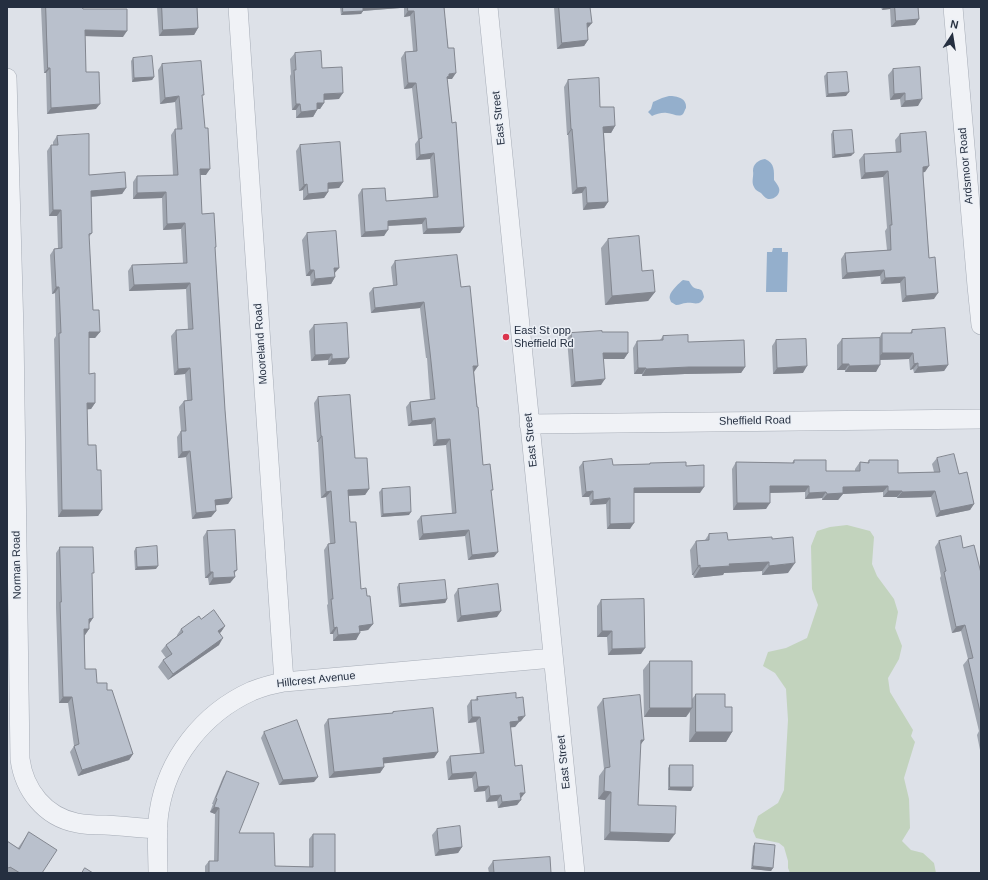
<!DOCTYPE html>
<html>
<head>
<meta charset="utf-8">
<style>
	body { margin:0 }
	#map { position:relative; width:988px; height:880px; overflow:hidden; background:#dde1e8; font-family:Arial,sans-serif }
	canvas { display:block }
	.frame { position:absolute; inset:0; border:8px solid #252f40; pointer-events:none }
	.north { position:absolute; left:932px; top:16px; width:40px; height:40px; -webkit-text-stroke:3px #ecf0f6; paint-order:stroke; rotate:12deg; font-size:11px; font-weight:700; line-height:16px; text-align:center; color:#252f40 }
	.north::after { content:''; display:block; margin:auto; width:14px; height:18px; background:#252f40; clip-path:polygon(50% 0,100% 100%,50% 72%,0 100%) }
</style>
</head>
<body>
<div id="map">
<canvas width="988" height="880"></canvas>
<div class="frame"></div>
<div class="north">N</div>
</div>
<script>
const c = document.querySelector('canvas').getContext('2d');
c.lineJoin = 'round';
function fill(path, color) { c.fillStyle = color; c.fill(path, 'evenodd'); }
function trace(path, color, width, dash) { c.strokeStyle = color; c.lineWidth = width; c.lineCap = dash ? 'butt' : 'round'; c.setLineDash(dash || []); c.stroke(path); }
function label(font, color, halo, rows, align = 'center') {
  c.font = font + ' Arial,sans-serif'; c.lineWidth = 3; c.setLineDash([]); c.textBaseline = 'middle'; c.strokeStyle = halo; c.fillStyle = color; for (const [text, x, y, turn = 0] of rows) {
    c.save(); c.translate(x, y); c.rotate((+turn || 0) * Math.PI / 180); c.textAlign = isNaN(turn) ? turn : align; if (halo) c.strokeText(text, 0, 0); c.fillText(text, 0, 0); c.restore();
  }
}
fill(new Path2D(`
	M847 525 870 531 874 537 872 564 877 576 894 599 898 612 895 628 902 646 899 659 888 678 890 692 913 730 911 736 915 742 904 778 909 799 910 828 902 841 911 850 923 853 934 863 936 873H790L788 868V861L784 847 779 843 756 838 753 831 758 816 778 803 784 790 788 720 786 689 775 673 763 666 768 652 786 648 807 638 818 605 812 589 811 546 817 531 830 527Z`), '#c2d3bd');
fill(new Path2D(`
	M669 96C677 96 687 98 686 108 685 109 684 113 683 114 679 118 672 113 667 113 663 112 656 114 652 116L648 112 651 109 653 102 662 98Z
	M765 159C775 163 774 171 774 180 776 183 778 185 779 188 781 194 774 200 768 199 765 198 763 195 761 193 758 191 755 190 754 187 751 182 754 176 753 171 753 164 758 160 765 159Z
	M773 248H782V252H788L787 292H766L767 252H772Z
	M683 280 689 281C690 283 691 285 693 287 699 291 702 286 704 297 700 307 694 302 686 303 683 303 680 305 676 305L671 302C670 299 669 298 670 295 671 291 680 282 683 280Z`), '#94afcc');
const minor = new Path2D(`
	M238 7 284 682
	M488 7 575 873
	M953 7 977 286 981 325
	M7 78 14 332 20 759C24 790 45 817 77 823 86 825 96 825 105 825 123 826 140 828 158 829
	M529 424 981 419
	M158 873C158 853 156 832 159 812 167 759 203 713 252 691 262 687 273 684 284 682L553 658`);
trace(minor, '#a6acb6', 20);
trace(minor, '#f0f2f6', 19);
fill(new Path2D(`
	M41 7H82L83 9 123 37 85 36 86 72 96 109 47 114 46 73H44Z
	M157 7H197L198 28 194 35 159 36Z
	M340 7H401L400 8 363 11 361 14 341 15Z
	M404 7H444L448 48 452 79H447L452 123 464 227 460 233 423 234 422 224 388 226 384 236 361 237 358 195 362 189 386 201 433 197 430 159 416 160 415 144 418 140 412 88 404 89 401 58 405 52 413 51 410 16 404 17Z
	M554 7H590L587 29 588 40 584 46 557 49Z
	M881 7H918L919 19 915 25 891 27 890 9 882 10Z
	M295 53 322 68 339 99 324 100V103L320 109H317V110L313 117 296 118V110H292L290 76 291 74 290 59Z
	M133 58 154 77 152 80 132 82 131 61Z
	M162 64 202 97 206 175H200L202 214 216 247 215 248 225 410 232 498 228 504 215 505 216 511 211 517 192 519 186 457 178 458 177 437 181 431 179 407 184 401 187 400 185 374 174 375 171 336 176 330H188L186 289 129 291 128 271 132 265 183 263 181 229 163 230 162 198 133 199V182L137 176 173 175 171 135 175 129H177L175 102 160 104 158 70Z
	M893 69 918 106 901 107 900 99 890 100 888 75Z
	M827 73 846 96 826 97 824 76Z
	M568 80 600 107 615 126 611 133H604L608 202 604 208 583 210 582 193 572 194 568 135H567L564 87Z
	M833 131 851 156 832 158 831 134Z
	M900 134 925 172H923L929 258 934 299 902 302 900 283 881 284 880 276 842 279 841 259 845 253 887 250 885 231 887 228 883 177 861 179 859 160 864 154 896 152 895 140Z
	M57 136 89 175 126 188 122 194 91 197 92 233 89 237 93 310 100 332 95 338H89V374L95 403 91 409H87L88 445 97 470 102 510 98 516 58 517 54 339 56 336 55 293 52 294 50 255 54 249 58 248 57 216H49L47 151 51 145H53V142Z
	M300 145 343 182 339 188 328 189V192L324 198 303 200V190L299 191 296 151Z
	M307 233 335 273V277L331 284 311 286 310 276H306L302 240Z
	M608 239 642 271 655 292 648 301 605 305 601 248Z
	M395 261 461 287 474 372 483 465 491 492 494 557 468 560 465 536 419 540 417 521 421 516 452 513 446 445 433 446 431 424 408 426 406 407 410 402 430 400 427 358H426L420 308 371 313 369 293 373 288 393 285 391 267Z
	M314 325 349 358 345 364 328 365V360L311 361 309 331Z
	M912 330 948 365 944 371 914 373 913 369 910 370 909 359 880 360 876 372H845V370H837V345L842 339 879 338 882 333H910Z
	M602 332 628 353 624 359H604L601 385 571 387 567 339 571 333Z
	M663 336 688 342 745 367 741 373 685 374 642 376V374H634L633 348 637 341 660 340Z
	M776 340 803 373 773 374 772 346Z
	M318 397 355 458 369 489 365 495 348 496 350 522 361 589 367 596 373 624 368 630 360 631 356 640 333 641V634H330L327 605 328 604 324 550 328 544 330 543 326 497 321 498 318 442H317L314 403Z
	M937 458 959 474 974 504 970 510 936 517 931 497 897 498V497H883V492L843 494 838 500H822V498L805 499V492L770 493 766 509 733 510 732 469 736 462 792 463 794 460 826 471H855V469L860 462 867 463 869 460 898 473 934 472 932 464Z
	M583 462 613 465 649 464 650 463 686 466 700 493H634L630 529H607L606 504 590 505 589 497H582L579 467Z
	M382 489 409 515 381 517 379 492Z
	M207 531 237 570 234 574 235 577 230 583 209 585 208 578H205L203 537Z
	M709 534 728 540 772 539 788 573 762 575V571L724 573 723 575 694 578 693 575H692L690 550 696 541 705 540Z
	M939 541 963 548 981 573V755L977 735 979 731 963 665 968 659 961 631 952 633 940 578 941 576 935 547Z
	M60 547 92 574 93 618 89 624V629L85 635V669L97 683 107 690 133 754 129 760 78 776 70 752 74 746 68 703H59L56 608V553Z
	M136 548 156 569 135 570 134 551Z
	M399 584 447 599 445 603 399 607 397 587Z
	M458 589 497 617 457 622 454 595Z
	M601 600 641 654 608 655 607 637H597V606Z
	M201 619 225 626 220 633 219 645 168 680 158 667 163 660 166 658 161 651 166 645 177 636V635L181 629Z
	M650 661 692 699 696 694 725 707 732 732 726 742H689L690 712 686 717H644L643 670Z
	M477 697 521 721 519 722 515 727H510L515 766 521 798 517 805 498 808 497 801 486 802 485 791 474 792 472 778 448 780 446 762 450 756 480 753 476 722 468 723 467 706 471 700H475Z
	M603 699 644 740 640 745 638 805 669 842 604 840 605 800 598 799 599 776 604 769 597 707Z
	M393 712 438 752 434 758 383 763 384 767 380 773 329 778 324 725 328 719 392 713Z
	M264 732 314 782 279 785 261 738Z
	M670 765 691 791 668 790V768Z
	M227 771 239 833 275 866 309 867V839L313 834 335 873H205V866L209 861H214L215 814 210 812 213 804H212L223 777Z
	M437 829 462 847 458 853 435 856 432 835Z
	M29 832 42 873H7V841L18 848Z
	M755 843 773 868 771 871 751 869 753 846Z
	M493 861 551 873H489L488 868Z`), '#9fa5af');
fill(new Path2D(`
	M374 7H401L400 8 361 11 363 8Z
	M884 7H892L890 9 882 10Z
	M363 11 361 14 341 15 343 12Z
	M408 11H414L410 16 404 17Z
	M919 19 915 25 891 27 896 21Z
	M587 23H592L587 29Z
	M198 28 194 35 159 36 163 30Z
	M85 30 127 31 123 37 81 36Z
	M588 40 584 46 557 49 562 43Z
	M48 68H50L46 73H44Z
	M456 73 452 79H447L443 82 449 74Z
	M154 77 152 80 132 82 134 78Z
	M408 83H416L412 88 404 89Z
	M849 92 846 96 826 97 828 94Z
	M343 93 339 99 320 100 324 94Z
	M905 93 900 99 890 100 894 94Z
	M179 96 175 102 160 104 165 98Z
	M922 99 918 106 901 107 905 101Z
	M317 103H324L320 109H312Z
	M100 104 96 109 47 114 51 108Z
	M296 104H300L296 110H292Z
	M317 110 313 117 296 118 301 112Z
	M615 126 611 133H599L603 127Z
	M571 129H572L568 135H567Z
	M434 153 430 159 416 160 420 155Z
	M854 153 851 156 832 158 835 155Z
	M929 166 925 172 919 173 923 167Z
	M200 169H210L206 175H196Z
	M888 171 883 177 861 179 865 173Z
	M343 182 339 188 323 189 328 183Z
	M307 184 303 190 299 191 304 185Z
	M586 187 582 193 572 194 577 188Z
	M126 188 122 194 86 197 91 191Z
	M166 192 162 198 133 199 137 193Z
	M328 192 324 198 303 200 308 194Z
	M608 202 604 208 583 210 587 203Z
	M53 210H61L57 216H49Z
	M426 218 422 224 384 226 388 221Z
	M185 223 181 229 163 230 167 224Z
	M464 227 460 233 423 234 427 229Z
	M388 230 384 236 361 237 365 232Z
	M334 268H339L334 274Z
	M310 270H314L310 276H306Z
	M884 270 880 276 842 279 847 273Z
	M335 277 331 284 311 286 315 279Z
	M905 277 900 283 881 284 885 278Z
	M190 283 186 289 129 291 134 285Z
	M56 287H59L55 293 52 294Z
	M655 292 648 301 605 305 612 296Z
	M938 293 934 299 902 302 906 296Z
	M424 302 420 308 371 313 375 308Z
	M89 332H100L95 338H85Z
	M603 353H628L624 359H599Z
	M882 353H913L909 359 877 360Z
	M332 354 328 360 311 361 315 355Z
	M349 358 345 364 328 365 332 359Z
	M918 363 913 369 910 370 914 364Z
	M842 364H849L845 370H837Z
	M880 365 876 372H845L849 366Z
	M948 365 944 371 914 373 918 367Z
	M473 366H478L474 372Z
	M807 366 803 373 773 374 777 368Z
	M689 367H745L741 373 685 374 642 376 646 369Z
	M190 368 185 374 174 375 178 369Z
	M638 368H646L642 374H634Z
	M605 379 601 385 571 387 575 382Z
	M87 403H95L91 409 83 410Z
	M435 418 431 424 408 426 412 421Z
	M321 436H322L318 442H317Z
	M450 439 446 445 433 446 437 440Z
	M190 451 186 457 178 458 182 452Z
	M770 486H809L805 492 765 493Z
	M888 486 883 492 843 494 838 500H822L827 494 843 487Z
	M704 487 700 493H630L634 488Z
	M369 489 365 495 343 496 348 490Z
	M331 491 326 497 321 498 326 492Z
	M593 491 589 497H582L586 492Z
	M888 491H902L897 497H883Z
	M935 491 931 497 897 498 902 492Z
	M826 492 822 498 805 499 809 493Z
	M232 498 228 504 210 506 215 500Z
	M610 498 606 504 590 505 593 500Z
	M737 503H770L766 509 733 510Z
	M974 504 970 510 936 517 940 511Z
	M62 510H102L98 516 58 517Z
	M216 511 211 517 192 519 196 513Z
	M411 512 409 515 381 517 383 514Z
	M634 523 630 529H607L610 524Z
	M469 530 465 536 419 540 423 534Z
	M498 552 494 557 468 560 472 555Z
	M769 562 762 571 724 573 723 575 694 578 700 568 729 564Z
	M795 563 788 573 762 575 769 566Z
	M700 565 693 575H692L698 566Z
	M158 566 156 569 135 570 137 567Z
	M210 572H213L208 578H205Z
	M235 577 230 583 209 585 213 578Z
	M447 599 445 603 399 607 401 604Z
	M501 611 497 617 457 622 461 616Z
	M93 618 89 624V619Z
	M373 624 368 630 355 632 359 626Z
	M965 625 961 631 952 633 956 627Z
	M225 626 221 632 214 637 218 631Z
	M337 627 333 634H330L334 628Z
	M84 629H89L85 635H80Z
	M602 631H612L607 637H597Z
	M360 633 356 640 333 641 338 635Z
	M223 638 219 645 168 680 173 674Z
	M645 648 641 654 608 655 612 649Z
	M63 697H72L68 703H59Z
	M650 708H692L686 717H644Z
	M525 716 521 721 519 722 515 727 506 728 510 722 518 717Z
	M472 717H480L476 722 468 723Z
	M696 732H732L726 742H689Z
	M641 740H644L638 748Z
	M438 752 434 758 379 764 383 758Z
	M133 754 129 760 78 776 82 770Z
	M384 767 380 773 329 778 334 772Z
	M476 772 472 778 448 780 452 774Z
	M318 777 314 782 279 785 283 780Z
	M489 786 485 791 474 792 478 787Z
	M670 787H693L691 791 668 790Z
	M604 791 611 792 605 800 598 799Z
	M520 793H525L521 798Z
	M501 795 497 801 486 802 490 796Z
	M521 800 517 805 498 808 502 802Z
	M214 807 219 808 215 814 210 812Z
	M610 832 675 834 669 842 604 840Z
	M462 847 458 853 435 856 439 850Z
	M753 866 773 868 771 871 751 869Z`), '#82868f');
const building = new Path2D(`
	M46 7H82L83 9H127V31L85 30 86 72H99L100 104 51 108 50 68H48Z
	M162 7H197L198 28 163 30Z
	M343 7H374L363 8V11L343 12Z
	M408 7H444L448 48H454L456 73 449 74V76L447 77 452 123 456 122 464 227 427 229 426 218 388 221V230L365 232 362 189 385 188 386 201 438 197 434 153 420 155 419 139 422 138 416 83H408L405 52 417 51 414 11H408Z
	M559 7H590L592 23H587L588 40 562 43Z
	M895 7H918L919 19 896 21Z
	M321 51 322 68 342 67 343 93 324 94V103H317V110L301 112 300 104H296L294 70H296L295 53Z
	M152 56 154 77 134 78 133 58Z
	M201 61 204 95H202L205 128H208L210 169H200L202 214 214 213 216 247H215L225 410 232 498 215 500 216 511 196 513 190 451 182 452 181 431H186L184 401 192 400 190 368 178 369 176 330 193 329 190 283 134 285 132 265 187 263 185 223 167 224 166 192 137 193V176L178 175 175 129H182L179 96 165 98 162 64Z
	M920 67 922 99 905 101V93L894 94 893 69Z
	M847 72 849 92 828 94 827 73Z
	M599 78 600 107H614L615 126 603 127 608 202 587 203 586 187 577 188 572 129H571L568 80Z
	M852 130 854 153 835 155 833 131Z
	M926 132 929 166 923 167V175L929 258 935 257 938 293 906 296 905 277 885 278 884 270 847 273 845 253 891 250 890 225H892L888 171 865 173 864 154 901 152 900 134Z
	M89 134V175L125 172 126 188 91 191 92 233 89 234 93 310H99L100 332H89V374L95 373V403H87L88 445H96L97 470H101L102 510H62L59 333H61L59 287H56L54 249 62 248 61 210H53L51 145H58L57 136Z
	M340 142 343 182 328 183V192L308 194 307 184 304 185 300 145Z
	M336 231 339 268H334L335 277 315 279 314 270H310L307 233Z
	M639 236 642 271 653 270 655 292 612 296 608 239Z
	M457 255 461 287 470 286 478 366H473L477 407H478L483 465 490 464 493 490H491L498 552 472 555 469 530 423 534 421 516 456 513 450 439 437 440 435 418 412 421 410 402 435 399 430 352 424 302 375 308 373 288 397 285 395 261Z
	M347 323 349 358 332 359V354L315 355 314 325Z
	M945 328 948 365 918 367V363L914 364 913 353H882V333H912V330Z
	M602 331V332H628V353H603L605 379 575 382 571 333Z
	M688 335V342L744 340 745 367H689L646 369V368H638L637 341 663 340V336Z
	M880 338V365L849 366V364H842V339Z
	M806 339 807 366 777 368 776 340Z
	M350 395 355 458H367L369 489 348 490 350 522H356L361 589 366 588 367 596H370L373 624 359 626 360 633 338 635 337 627 334 628 331 599H333L328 544 335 543 331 491 326 492 322 436H321L318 397Z
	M954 454 959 474 967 472 974 504 940 511 935 491 902 492V491H888V486L843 487V493L827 494 826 492 809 493V486H770V503H737L736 462 794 463V460H826V471H860V462L869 463V460H898V473L940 472 937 458Z
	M612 459 613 465 650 464V463L686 462V466L704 465V487L634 488V523L610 524V498L593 500V491L586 492 583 462Z
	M410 487 411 512 383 514 382 489Z
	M235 530 237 570 234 571 235 577 213 578V572H210L207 531Z
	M727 533 728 540 772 537V539L793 537 795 563 769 566V562L729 564 730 566 700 568V565L698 566 696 541 709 540V534Z
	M961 536 963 548 974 545 981 573V716L968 659 973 658 965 625 956 627 944 572 946 571 939 541Z
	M157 546 158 566 137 567 136 548Z
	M60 547H93L94 573H92L93 618 89 619V629H84L85 669H96L97 683H107V690H112L133 754 82 770 74 746 79 744 72 697H63L60 602H61Z
	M445 580 447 599 401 604 399 584Z
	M498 584 501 611 461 616 458 589Z
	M644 599 645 648 612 649V631H602L601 600Z
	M214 610 225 626 218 631 223 638 173 674 163 660 172 654 166 645 183 632 181 629 199 616 201 619Z
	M650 661H692V708H650Z
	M516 693V698L523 697 525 716 518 717 519 721 510 722 515 766 522 765 525 793H520L521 800 502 802 501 795 490 796 489 786 478 787 476 772 452 774 450 756 484 753 480 717H472L471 700H478L477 697Z
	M696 694H725V707H732V732H696Z
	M640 695 644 740H641L638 805 676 806 675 834 610 832 611 792 604 791 605 768 610 767 603 699Z
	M433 708 438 752 383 758 384 767 334 772 328 719 393 713V712Z
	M297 720 318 777 283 780 264 732Z
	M670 765H693V787H670Z
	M227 771 259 783 239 833H274L275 866 313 867V834H335V873H209V861H218L219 808 214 807 217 799 216 798Z
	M460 826 462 847 439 850 437 829Z
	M29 832 57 850 42 873H20L10 867 9 868 7 867V841L19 849Z
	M755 843 775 845 773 868 753 866Z
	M550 857 551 873H494L493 861Z
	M85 868 93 873H82Z`);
fill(building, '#b9c0cc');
trace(building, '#82868f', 1);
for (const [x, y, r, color] of [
	[506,337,4,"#db344d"]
]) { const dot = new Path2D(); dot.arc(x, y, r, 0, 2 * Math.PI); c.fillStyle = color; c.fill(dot); trace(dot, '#ecf0f6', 1.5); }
label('11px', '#252f40', '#ecf0f6', [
	["East Street",499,118,-96],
	["Ardsmoor Road",966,166,-95],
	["Mooreland Road",261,344,-94],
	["Sheffield Road",755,421,-1],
	["East Street",531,440,-96],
	["Norman Road",17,565,-91],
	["Hillcrest Avenue",316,680,-6],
	["East Street",564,762,-96]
]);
label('11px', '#252f40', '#ecf0f6', [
	["East St opp",514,331],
	["Sheffield Rd",514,344]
], 'left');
</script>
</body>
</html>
